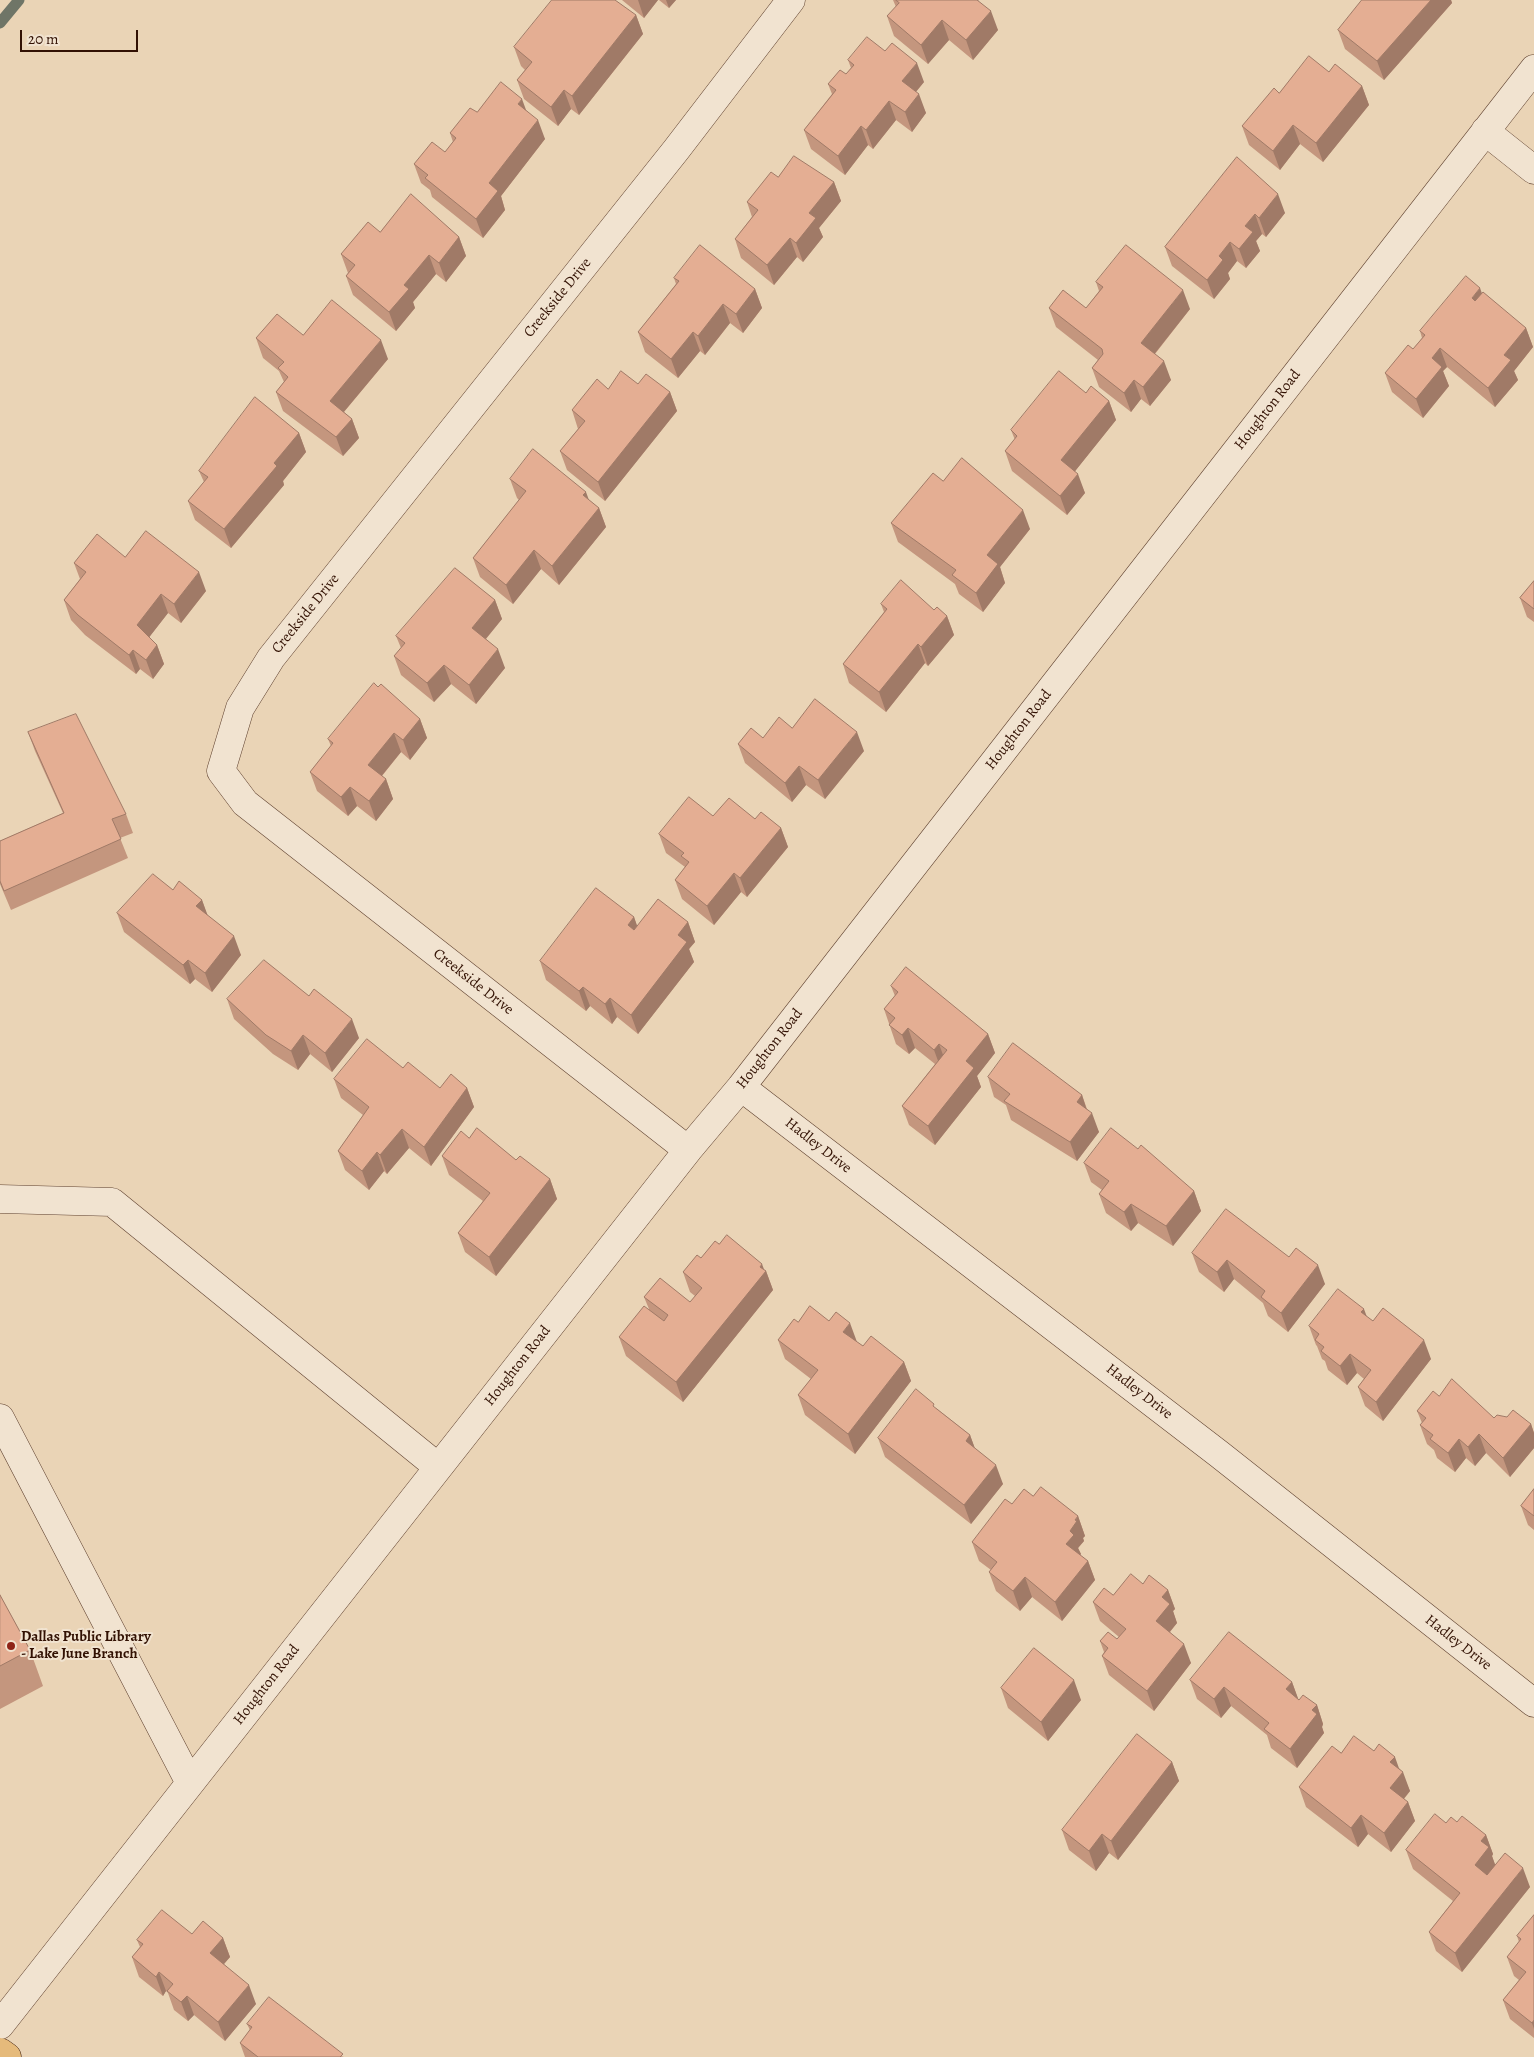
<!DOCTYPE html>
<html>
<head>
<meta charset="utf-8">
<style>
	body { margin:0 }
	#map { position:relative; width:1534px; height:2057px; overflow:hidden; background:#ead4b6; font-family:Alegreya,serif }
	canvas { display:block }
	.scale { position:absolute; left:20px; top:30px; width:118px; height:22px; box-sizing:border-box; border:2px solid #321103; border-top:0; padding-left:6px; font-size:15px; line-height:18px; white-space:nowrap; color:#321103; -webkit-text-stroke:4px #f1e3d0; paint-order:stroke }
</style>
</head>
<body>
<div id="map">
<canvas width="1534" height="2057"></canvas>
<div class="scale">20 m</div>
</div>
<script>
const c = document.querySelector('canvas').getContext('2d');
c.lineJoin = 'round';
function trace(path, color, width, dash) { c.strokeStyle = color; c.lineWidth = width; c.lineCap = dash ? 'butt' : 'round'; c.setLineDash(dash || []); c.stroke(path); }
function fill(path, color) { c.fillStyle = color; c.fill(path, 'evenodd'); }
function label(font, color, halo, rows, align = 'center') {
  c.font = font + ' Alegreya,serif'; c.lineWidth = 4; c.setLineDash([]); c.textBaseline = 'middle'; c.strokeStyle = halo; c.fillStyle = color; for (const [text, x, y, turn = 0] of rows) {
    c.save(); c.translate(x, y); c.rotate((+turn || 0) * Math.PI / 180); c.textAlign = isNaN(turn) ? turn : align; if (halo) c.strokeText(text, 0, 0); c.fillText(text, 0, 0); c.restore();
  }
}
trace(new Path2D(`
	M0 23 19 0`), '#6f7567', 11);
const minor = new Path2D(`
	M1485 131 1534 170
	M741 1087 1219 1454 1534 1703
	M688 1150 245 803 221 771 240 708 271 658 676 150 791 0
	M0 1199 112 1202 438 1467
	M0 1418 190 1783
	M0 2025 688 1150 741 1087 1534 69`);
const major = new Path2D(`
	M0 2052 7 2057`);
trace(minor, '#604230', 29);
trace(major, '#321103', 29);
trace(minor, '#f1e3d0', 28);
trace(major, '#e5ba7b', 28);
fill(new Path2D(`
	M622 0H658L644 18Z
	M659 0H676L669 8Z
	M893 0H979L978 1 998 30 973 60 949 40 928 64 894 36 887 16 896 7Z
	M1362 0H1451L1452 3 1384 80 1345 49 1338 30Z
	M636 15 643 34 579 115 571 109 558 126 524 99 517 80 525 70 521 66 514 47Z
	M848 60 924 82 916 92 926 113 912 132 896 120 873 149 868 145 845 175 811 149 804 130 832 94 828 84 846 74 851 68Z
	M1362 86 1369 105 1323 162 1300 144 1280 170 1249 145 1242 126 1279 93Z
	M527 111 545 139 501 196 505 210 483 238 432 197 430 190 421 183 414 164 445 152 453 142 450 133 477 112Z
	M1237 157 1285 213 1266 237 1262 234 1256 241 1260 251 1246 268 1237 261 1228 273 1230 279 1214 299 1172 266 1165 247Z
	M778 177 834 182 841 201 819 228 823 237 803 262 797 257 774 285 741 258 735 239 752 217 747 202Z
	M380 232 459 237 466 256 446 282 436 274 413 302 415 308 396 331 353 295 346 276 348 273 341 254Z
	M674 278 755 289 762 308 743 333 730 323 705 355 700 351 678 378 645 352 638 332 676 284Z
	M1096 282 1190 309 1155 354 1171 380 1150 406 1141 399 1131 412 1099 387 1092 368 1098 360 1056 327 1049 308H1086L1099 291Z
	M1482 294 1526 328 1533 347 1514 371 1518 380 1495 407 1447 367 1443 371 1449 386 1423 418 1392 392 1385 373 1413 349 1422 338 1420 331Z
	M303 335 388 359 344 412 352 419 359 438 343 456 283 411 276 392 284 382 279 371 263 358 256 338Z
	M638 384 670 392 677 411 605 501 567 470 560 451 578 429 572 410Z
	M1086 393 1109 401 1116 420 1075 471 1085 493 1067 515 1012 471 1005 451 1015 440 1011 430Z
	M299 433 306 452 283 481 284 485 231 548 195 520 188 501 204 482 199 471Z
	M510 479 589 500 599 508 606 527 559 585 541 569 513 604 480 577 473 558 519 500 517 498Z
	M943 481 1030 529 1000 567 1005 583 983 612 959 594 955 584 898 542 891 523Z
	M125 557 206 591 181 623 168 613 149 637 157 645 164 664 153 679 140 669 136 674 85 635 71 620 64 600 80 579 74 563Z
	M1534 581V622L1527 617 1520 598Z
	M495 600 502 619 486 639 505 668 476 704 451 684 434 702 401 675 394 656 401 648 396 636Z
	M881 604 934 610 947 616 954 635 928 666 925 663 886 712 849 683 843 664 884 612Z
	M420 719 427 738 410 760 401 752 382 776 386 779 393 799 376 821 357 806 348 816 317 791 310 772 331 746 328 739Z
	M792 728 864 751 825 799 806 785 792 802 745 763 738 744 763 738Z
	M28 732 126 814 133 833 120 838 128 858 11 910 0 884V841L63 813 35 751Z
	M713 816 755 819 781 828 788 847 747 897 741 892 714 925 682 899 675 880 685 867 666 853 659 834Z
	M173 890 202 900 207 915 241 955 212 992 195 979 190 984 124 932 117 913Z
	M634 917 637 926 688 922 695 942 689 949 694 962 638 1034 617 1017 612 1024 590 1006 586 1011 546 980 540 961Z
	M891 986 988 1034 995 1053 977 1076 981 1087 935 1145 909 1125 902 1106 935 1064 915 1048 909 1054 896 1044 884 1009 895 996Z
	M227 999 359 1038 332 1072 310 1054 298 1070 273 1054 234 1019Z
	M403 1068 440 1088H467L474 1107 431 1166 409 1148 387 1174 384 1171 369 1190 345 1170 338 1151 363 1115 341 1098 334 1079Z
	M988 1077 1082 1095 1087 1109 1099 1132 1077 1161 1011 1120 1006 1105 994 1097Z
	M469 1138 550 1179 557 1199 496 1276 465 1252 458 1233 483 1201 449 1175 442 1156Z
	M1084 1163 1194 1191 1201 1211 1173 1246 1138 1223 1131 1231 1106 1213 1099 1194 1102 1190 1091 1182Z
	M719 1244 766 1271 773 1290 683 1402 626 1356 619 1337 649 1309 644 1297 690 1302 695 1296 690 1292 683 1272Z
	M1192 1253 1289 1257 1325 1284 1288 1332 1268 1316 1263 1303 1234 1279 1224 1292 1199 1272Z
	M1367 1317 1431 1359 1383 1421 1365 1406 1358 1387 1364 1379 1357 1373 1347 1385 1328 1370 1325 1361 1322 1359 1317 1346 1316 1345 1309 1326Z
	M798 1322 857 1342 863 1346 904 1362 911 1381 855 1454 805 1415 798 1395 811 1379 785 1359 778 1340Z
	M936 1408 970 1435 975 1449 1003 1484 971 1524 885 1457 878 1438Z
	M1417 1411 1494 1418 1531 1424 1534 1433V1448L1510 1477 1486 1453 1475 1466 1466 1458 1455 1472 1437 1458 1434 1450 1427 1444 1420 1425 1422 1423Z
	M1534 1489V1530L1528 1525 1521 1506Z
	M1012 1504 1078 1516 1085 1536 1083 1538 1084 1541 1078 1548 1081 1554 1080 1555 1088 1561 1095 1580 1062 1621 1032 1597 1020 1611 996 1591 989 1572 991 1570 979 1561 972 1542Z
	M1143 1584 1168 1590 1175 1609 1173 1611 1177 1623 1170 1632 1191 1663 1154 1711 1109 1675 1102 1656 1104 1652 1100 1641 1117 1639 1119 1637 1100 1621 1093 1602 1113 1595Z
	M0 1595 30 1650 43 1686 0 1709Z
	M1190 1680 1292 1682 1298 1699 1317 1705 1323 1724 1322 1727 1324 1733 1297 1768 1271 1748 1267 1735 1231 1706 1221 1718 1197 1699Z
	M1001 1688 1081 1700 1048 1741 1008 1708Z
	M1374 1751 1400 1769 1410 1791 1404 1799 1408 1802 1415 1821 1391 1852 1368 1834 1358 1847 1306 1807 1299 1787 1341 1753Z
	M1172 1762 1179 1781 1118 1860 1109 1853 1096 1871 1069 1850 1062 1830Z
	M1457 1822 1486 1835 1493 1854 1492 1856 1495 1865 1530 1887 1462 1972 1436 1951 1429 1932 1453 1901 1413 1869 1406 1850 1446 1823Z
	M1534 1915V2038L1510 2019 1503 2000 1519 1980 1514 1976 1507 1957 1519 1942 1517 1936Z
	M192 1934 223 1938 230 1957 224 1964 256 2004 225 2041 194 2015 188 2021 174 2010 168 1993 166 1991 163 1996 139 1977 132 1957 140 1947 137 1940Z
	M247 2024 344 2057H245L240 2043 250 2030Z`), '#c4967e');
fill(new Path2D(`
	M638 0H658L644 18Z
	M666 0H676L669 8Z
	M1431 0H1451L1452 3 1384 80 1377 61Z
	M991 11 998 30 973 60 966 40Z
	M636 15 643 34 579 115 572 96Z
	M942 20 949 40 928 64 921 45Z
	M917 63 924 82 909 100 902 81Z
	M1362 86 1369 105 1323 162 1316 143Z
	M564 90 571 109 558 126 551 107Z
	M919 94 926 113 912 132 905 112Z
	M522 99 529 118 518 104Z
	M889 101 896 120 873 149 866 130Z
	M538 120 545 139 501 196 505 210 483 238 476 219 489 183Z
	M1293 125 1300 144 1280 170 1273 151Z
	M861 126 868 145 845 175 838 156Z
	M834 182 841 201 819 228 823 237 803 262 796 243 809 213Z
	M1278 194 1285 213 1266 237 1259 218Z
	M1255 214 1262 234 1256 241 1260 251 1246 268 1239 249 1245 226Z
	M459 237 466 256 446 282 439 263Z
	M790 238 797 257 774 285 767 265Z
	M1230 242 1237 261 1228 273 1230 279 1214 299 1207 280 1219 256Z
	M429 255 436 274 413 302 415 308 396 331 389 312 404 285Z
	M1480 288 1487 307 1479 317 1472 298Z
	M755 289 762 308 743 333 736 314Z
	M1183 290 1190 309 1148 362 1141 343Z
	M723 304 730 323 705 355 698 336Z
	M1526 328 1533 347 1514 371 1518 380 1495 407 1488 388 1504 355Z
	M693 332 700 351 678 378 671 359Z
	M381 340 388 359 337 420 330 401Z
	M1440 348 1447 367 1443 371 1449 386 1423 418 1416 399 1432 358Z
	M1164 361 1171 380 1150 406 1143 387Z
	M1134 380 1141 399 1131 412 1124 393Z
	M670 392 677 411 605 501 598 482Z
	M1109 401 1116 420 1068 480 1061 460Z
	M352 419 359 438 343 456 336 437Z
	M299 433 306 452 283 481 284 485 231 548 224 529 274 463Z
	M1078 474 1085 493 1067 515 1060 496Z
	M586 492 593 511 583 495Z
	M599 508 606 527 559 585 552 566Z
	M1023 510 1030 529 1000 567 1005 583 983 612 976 593 987 555Z
	M534 550 541 569 513 604 506 585Z
	M199 572 206 591 181 623 174 604Z
	M161 594 168 613 144 644 137 625Z
	M495 600 502 619 479 647 472 628Z
	M947 616 954 635 928 666 921 647Z
	M918 644 925 663 886 712 879 692Z
	M157 645 164 664 153 679 146 660Z
	M498 649 505 668 476 704 469 685Z
	M133 650 140 669 136 674 129 655Z
	M444 665 451 684 434 702 427 683Z
	M420 719 427 738 410 760 403 740Z
	M857 732 864 751 825 799 818 780Z
	M394 733 401 752 375 784 368 765Z
	M799 766 806 785 792 802 785 783Z
	M386 779 393 799 376 821 369 801Z
	M350 787 357 806 348 816 341 797Z
	M781 828 788 847 747 897 740 878Z
	M734 873 741 892 714 925 707 906Z
	M202 900 209 919 196 906Z
	M634 917 641 937 628 925Z
	M688 922 695 942 689 949 694 962 638 1034 631 1015 678 935Z
	M234 936 241 955 212 992 205 973Z
	M188 960 195 979 190 984 183 965Z
	M583 987 590 1006 586 1011 579 991Z
	M610 998 617 1017 612 1024 605 1004Z
	M352 1019 359 1038 332 1072 325 1053Z
	M908 1028 915 1048 909 1054 902 1035Z
	M988 1034 995 1053 977 1076 981 1087 935 1145 928 1126 966 1061Z
	M303 1035 310 1054 298 1070 291 1051Z
	M939 1044 946 1063 941 1069 934 1050Z
	M467 1088 474 1107 431 1166 424 1147Z
	M1082 1095 1088 1114 1077 1102Z
	M1092 1113 1099 1132 1077 1161 1070 1142Z
	M402 1129 409 1148 387 1174 380 1155Z
	M377 1152 384 1171 369 1190 362 1171Z
	M550 1179 557 1199 496 1276 489 1257Z
	M1194 1191 1201 1211 1173 1246 1166 1226Z
	M1131 1204 1138 1223 1131 1231 1124 1212Z
	M1227 1260 1234 1279 1224 1292 1217 1272Z
	M762 1264 765 1272 766 1271 773 1290 683 1402 676 1382Z
	M1318 1265 1325 1284 1288 1332 1281 1313Z
	M1364 1309 1371 1328 1361 1312Z
	M850 1323 857 1342 850 1351 843 1332Z
	M1424 1340 1431 1359 1383 1421 1376 1402Z
	M1350 1354 1357 1373 1347 1385 1340 1366Z
	M904 1362 911 1381 855 1454 848 1434Z
	M1531 1424 1534 1433V1448L1510 1477 1503 1458Z
	M1479 1434 1486 1453 1475 1466 1468 1447Z
	M970 1435 977 1454 966 1441Z
	M1459 1439 1466 1458 1455 1472 1448 1453Z
	M996 1465 1003 1484 971 1524 964 1505Z
	M1078 1516 1085 1536 1083 1538 1084 1541 1078 1548 1081 1554 1073 1563 1066 1544 1070 1531Z
	M1088 1561 1095 1580 1062 1621 1055 1602Z
	M1025 1577 1032 1597 1020 1611 1013 1591Z
	M1168 1590 1175 1609 1173 1611 1177 1623 1163 1640 1156 1621 1162 1597Z
	M1184 1644 1191 1663 1154 1711 1147 1691Z
	M1074 1680 1081 1700 1048 1741 1041 1722Z
	M1292 1682 1299 1701 1286 1689Z
	M1224 1687 1231 1706 1221 1718 1214 1699Z
	M1317 1705 1323 1724 1322 1727 1324 1733 1297 1768 1290 1749 1312 1710Z
	M1395 1757 1401 1774 1403 1772 1410 1791 1397 1807 1390 1788V1762Z
	M1172 1762 1179 1781 1118 1860 1111 1841Z
	M1408 1802 1415 1821 1391 1852 1384 1833Z
	M1361 1815 1368 1834 1358 1847 1351 1828Z
	M1102 1834 1109 1853 1096 1871 1089 1851Z
	M1486 1835 1493 1854 1492 1856 1496 1867 1482 1885 1475 1865 1481 1841Z
	M1523 1868 1530 1887 1462 1972 1455 1953Z
	M223 1938 230 1957 217 1972 210 1953Z
	M159 1972 166 1991 163 1996 156 1977Z
	M249 1985 256 2004 225 2041 218 2022Z
	M187 1996 194 2015 188 2021 181 2002Z
	M1534 2020V2029L1532 2023Z`), '#a07a67');
const building = new Path2D(`
	M552 0H615L636 15 572 96 564 90 551 107 517 80 532 62 514 47Z
	M896 0H977L991 11 966 40 942 20 921 45 887 16 899 3Z
	M1362 0H1431L1377 61 1338 30Z
	M867 37 885 51 892 43 917 63 902 81 919 94 905 112 889 101 866 130 861 126 838 156 804 130 836 90 828 84 840 70 846 74 854 65 848 60Z
	M1309 56 1329 72 1335 64 1362 86 1316 143 1293 125 1273 151 1242 126 1274 88 1279 93Z
	M501 82 522 99 518 104 538 120 489 183 498 191 476 219 425 178 428 175 414 164 432 142 445 152 456 138 450 133 470 108 477 112Z
	M794 156 834 182 809 213 816 218 796 243 790 238 767 265 735 239 758 210 747 202 771 172 778 177Z
	M1237 157 1278 194 1259 218 1255 214 1245 226 1253 232 1239 249 1230 242 1219 256 1223 260 1207 280 1165 247Z
	M411 194 459 237 439 263 429 255 404 285 409 289 389 312 346 276 355 265 341 254 368 222 380 232Z
	M700 245 755 289 736 314 723 304 698 336 693 332 671 359 638 332 679 281 674 278Z
	M1126 245 1183 290 1141 343 1164 361 1143 387 1134 380 1124 393 1092 368 1103 354 1102 349 1049 308 1063 290 1086 308 1103 287 1096 282Z
	M1466 276 1480 288 1472 298 1475 301 1483 292 1526 328 1504 355 1511 360 1488 388 1440 348 1432 358 1442 367 1416 399 1385 373 1408 345 1413 349 1425 335 1420 331Z
	M332 300 381 340 330 401 352 419 336 437 276 392 288 377 278 368 284 362 256 338 277 314 303 335Z
	M621 371 638 384 646 374 670 392 598 482 560 451 585 421 572 410 597 379 608 389Z
	M1059 371 1086 393 1091 386 1109 401 1061 460 1078 474 1060 496 1005 451 1017 436 1011 430Z
	M255 397 299 433 274 463 277 466 224 529 188 501 208 477 199 471Z
	M533 449 586 492 583 495 599 508 552 566 534 550 506 585 473 558 526 491 510 479Z
	M962 458 1023 510 987 555 998 564 976 593 952 575 956 570 891 523 933 473 943 481Z
	M146 531 199 572 174 604 161 594 137 625 157 645 146 660 133 650 129 655 78 615 64 600 86 572 74 563 97 534 125 557Z
	M455 568 495 600 472 628 498 649 469 685 444 665 427 683 394 656 405 643 396 636Z
	M901 580 934 610 937 607 947 616 921 647 918 644 879 692 843 664 887 609 881 604Z
	M1534 581V609L1520 598Z
	M374 683 378 687 381 684 420 719 403 740 394 733 368 765 386 779 369 801 350 787 341 797 310 772 333 743 328 739Z
	M815 699 857 732 818 780 799 766 785 783 738 744 751 728 763 738 779 717 792 728Z
	M76 714 126 814 112 819 121 839 4 891 0 881V841L64 813 28 732Z
	M689 797 713 816 729 798 755 819 761 812 781 828 740 878 734 873 707 906 675 880 689 862 681 856 684 853 659 834Z
	M153 874 173 890 179 881 202 900 196 906 234 936 205 973 188 960 183 965 117 913Z
	M596 888 634 917 628 925 634 930 658 899 688 922 678 935 687 942 631 1015 610 998 605 1004 583 987 579 991 540 961Z
	M264 960 309 996 314 989 352 1019 325 1053 303 1035 291 1051 266 1035 227 999Z
	M906 967 988 1034 966 1061 974 1068 928 1126 902 1106 947 1050 939 1044 934 1050 908 1028 902 1035 889 1025 895 1018 884 1009 898 992 891 986Z
	M367 1039 403 1068 408 1062 440 1088 451 1074 467 1088 424 1147 402 1129 380 1155 377 1152 362 1171 338 1151 369 1107 334 1079Z
	M1013 1043 1082 1095 1077 1102 1092 1113 1070 1142 1004 1101 1010 1094 988 1077Z
	M477 1128 516 1160 520 1156 550 1179 489 1257 458 1233 490 1193 442 1156 461 1131 469 1138Z
	M1111 1128 1138 1149 1141 1145 1194 1191 1166 1226 1131 1204 1124 1212 1099 1194 1109 1181 1084 1163Z
	M1226 1209 1289 1257 1296 1248 1318 1265 1281 1313 1261 1297 1265 1291 1227 1260 1217 1272 1192 1253Z
	M727 1235 762 1264 760 1267 766 1271 676 1382 619 1337 644 1306 664 1321 668 1315 644 1297 660 1278 690 1302 702 1288 683 1272 697 1255 701 1258 715 1241 719 1244Z
	M1338 1289 1364 1309 1361 1312 1373 1321 1383 1308 1424 1340 1376 1402 1358 1387 1371 1370 1350 1354 1340 1366 1321 1351 1324 1347 1315 1340 1319 1334 1309 1326Z
	M810 1306 829 1321 836 1312 850 1323 843 1332 863 1346 871 1336 904 1362 848 1434 798 1395 818 1370 778 1340 794 1319 798 1322Z
	M1452 1379 1494 1418 1497 1415 1507 1417 1513 1410 1531 1424 1503 1458 1479 1434 1468 1447 1459 1439 1448 1453 1430 1439 1433 1435 1420 1425 1426 1418 1417 1411 1433 1391 1439 1396Z
	M916 1389 934 1404 933 1406 970 1435 966 1441 996 1465 964 1505 878 1438Z
	M1041 1487 1078 1516 1075 1520 1077 1521 1070 1531 1074 1535 1066 1544 1088 1561 1055 1602 1025 1577 1013 1591 989 1572 997 1562 972 1542 1005 1499 1012 1504 1024 1489 1033 1496Z
	M1534 1489V1516L1521 1506Z
	M1131 1574 1143 1584 1149 1575 1168 1590 1162 1597 1170 1604 1156 1621 1184 1644 1147 1691 1102 1656 1108 1648 1100 1641 1108 1632 1117 1639 1126 1629 1093 1602 1104 1588 1113 1595Z
	M0 1595 30 1650 0 1666Z
	M1229 1632 1292 1682 1286 1689 1299 1700 1303 1695 1317 1705 1312 1710 1317 1714 1290 1749 1264 1729 1269 1723 1224 1687 1214 1699 1190 1680Z
	M1034 1648 1074 1680 1041 1722 1001 1688Z
	M1137 1734 1172 1762 1111 1841 1102 1834 1089 1851 1062 1830Z
	M1354 1736 1374 1751 1379 1744 1395 1757 1390 1762 1403 1772 1390 1788 1408 1802 1384 1833 1361 1815 1351 1828 1299 1787 1332 1746 1341 1753Z
	M1435 1814 1446 1823 1451 1817 1457 1822 1462 1816 1486 1835 1481 1841 1489 1847 1475 1865 1487 1875 1505 1853 1523 1868 1455 1953 1429 1932 1460 1893 1406 1850Z
	M162 1910 192 1934 203 1921 223 1938 210 1953 249 1985 218 2022 187 1996 181 2002 167 1991 173 1984 159 1972 156 1977 132 1957 143 1944 137 1940Z
	M1534 1915V2020L1532 2023 1503 2000 1526 1972 1507 1957 1521 1939 1517 1936Z
	M269 1997 343 2054 340 2057H258L240 2043 252 2027 247 2024Z`);
fill(building, '#e4ae93');
trace(building, '#a07a67', 1);
for (const [x, y, r, color] of [
	[11,1646,5,"#8f2418"]
]) { const dot = new Path2D(); dot.arc(x, y, r, 0, 2 * Math.PI); c.fillStyle = color; c.fill(dot); trace(dot, '#f1e3d0', 2); }
label('15px', '#321103', '#f1e3d0', [
	["Creekside Drive",558,298,-51],
	["Houghton Road",1268,410,-52],
	["Creekside Drive",306,614,-51],
	["Houghton Road",1019,730,-52],
	["Creekside Drive",473,982,38],
	["Houghton Road",770,1049,-52],
	["Hadley Drive",818,1146,38],
	["Houghton Road",518,1366,-52],
	["Hadley Drive",1139,1392,38],
	["Hadley Drive",1458,1643,38],
	["Houghton Road",267,1685,-52]
]);
label('bold 15px', '#321103', '#f1e3d0', [
	["Dallas Public Library",21,1637],
	["- Lake June Branch",21,1654]
], 'left');
</script>
</body>
</html>
